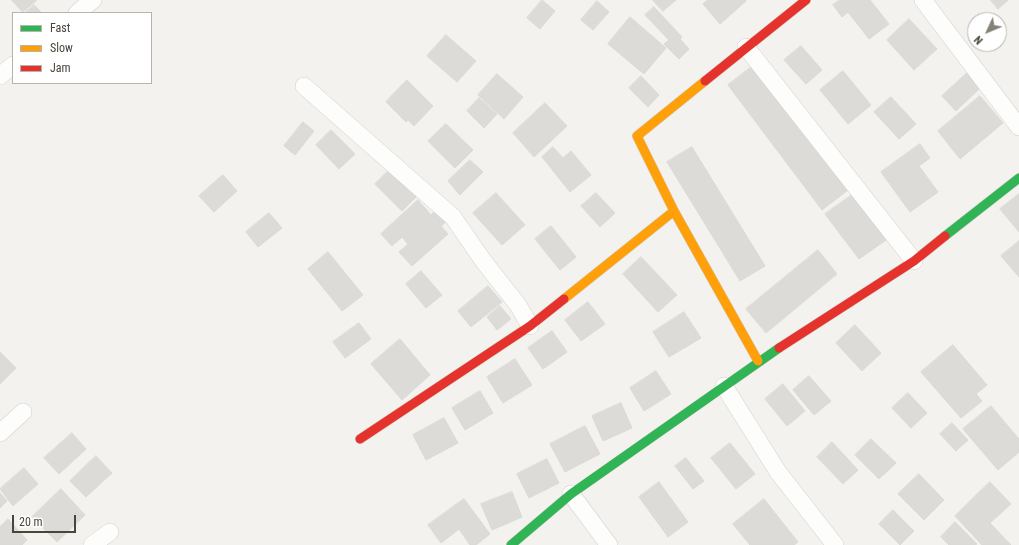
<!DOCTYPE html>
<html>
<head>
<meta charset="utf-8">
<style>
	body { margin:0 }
	#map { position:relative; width:1019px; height:545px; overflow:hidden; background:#f3f2ee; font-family:"Roboto Condensed",sans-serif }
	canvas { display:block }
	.legend { position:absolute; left:12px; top:12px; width:140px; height:72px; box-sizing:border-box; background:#fff; border:1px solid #b7b4b0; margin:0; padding:5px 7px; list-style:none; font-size:12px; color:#4a443a }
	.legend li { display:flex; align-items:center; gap:8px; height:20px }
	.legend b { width:20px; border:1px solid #b7b4b0 }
	.north { position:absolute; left:967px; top:12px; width:40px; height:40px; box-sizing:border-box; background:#fff; border:1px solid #b7b4b0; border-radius:50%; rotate:226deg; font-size:11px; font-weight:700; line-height:16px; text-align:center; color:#4a443a }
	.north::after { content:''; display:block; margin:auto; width:14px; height:18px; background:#858179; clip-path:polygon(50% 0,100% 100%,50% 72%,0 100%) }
	.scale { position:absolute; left:12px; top:515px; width:64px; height:18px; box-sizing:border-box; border:2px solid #4a443a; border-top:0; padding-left:5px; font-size:12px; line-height:14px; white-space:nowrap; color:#4a443a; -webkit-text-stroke:3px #fff; paint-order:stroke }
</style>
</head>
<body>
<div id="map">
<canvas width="1019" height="545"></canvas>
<ul class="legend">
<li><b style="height:5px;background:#30b455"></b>Fast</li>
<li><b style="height:5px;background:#ff9f0a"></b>Slow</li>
<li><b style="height:5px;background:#e5322d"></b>Jam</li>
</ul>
<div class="north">N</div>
<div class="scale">20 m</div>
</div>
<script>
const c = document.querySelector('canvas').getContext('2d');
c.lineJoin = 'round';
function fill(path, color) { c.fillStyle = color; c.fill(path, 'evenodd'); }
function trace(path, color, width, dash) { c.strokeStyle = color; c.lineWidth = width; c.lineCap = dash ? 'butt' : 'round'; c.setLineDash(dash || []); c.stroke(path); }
const building = new Path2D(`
	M12 0H37L23 12Z
	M542 0 555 11 540 29 527 18Z
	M653 0H676L663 11Z
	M708 0H745L746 1 720 24 703 4Z
	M840 0H870L889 24 869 39 848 12 842 17 833 5Z
	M991 0H1008L998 9Z
	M597 1 609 12 593 30 581 20Z
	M34 5 42 13H25Z
	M654 7 682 37 680 39 689 49 679 59 664 44 669 40 645 15Z
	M630 17 666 48 644 74 608 44Z
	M909 19 937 49 914 70 887 40Z
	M446 35 476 61 457 82 427 56Z
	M801 46 822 70 806 84 784 60Z
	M754 65 848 190 822 210 728 85Z
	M843 71 871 105 848 124 820 90Z
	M967 73 980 88 956 111 942 96Z
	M497 74 523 97 504 119 478 95Z
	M641 76 659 95 648 107 629 88Z
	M407 80 433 106 414 126 408 120 406 122 386 102Z
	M980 96 1003 123 960 159 938 131Z
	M891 97 916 124 899 139 874 112Z
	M479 98 497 114 484 128 467 111Z
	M545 103 567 126 534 157 513 133Z
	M303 122 314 131 295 155 284 146Z
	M446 124 473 150 455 168 428 141Z
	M331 130 355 154 339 169 316 145Z
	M920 144 930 158 919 166 938 192 910 212 881 172Z
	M553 147 563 158 571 151 591 175 570 192 542 157Z
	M692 147 765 266 740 281 667 162Z
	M470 160 483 172 460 195 448 181Z
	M389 170 416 197 402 211 375 184Z
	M223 175 237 191 214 212 199 196Z
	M496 193 525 225 502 245 473 213Z
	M596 193 615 213 600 227 581 206Z
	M1019 194V232L1000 209Z
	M852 195 886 240 859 259 825 214Z
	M418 200 431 215 438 208 449 219 441 226 448 234 412 266 399 252 408 244 402 237 392 246 381 234Z
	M269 213 282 228 258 247 246 232Z
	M551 226 576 257 560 270 535 239Z
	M1019 241V277L1001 256Z
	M818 250 837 274 766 333 746 309Z
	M328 252 363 295 342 311 308 269Z
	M641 257 677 295 658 312 623 274Z
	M421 271 442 295 426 308 406 284Z
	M488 286 502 302 471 327 458 311Z
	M588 302 605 324 581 341 565 320Z
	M500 306 511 319 497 330 487 317Z
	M684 312 701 338 669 357 653 332Z
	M359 323 371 339 345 358 333 342Z
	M855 325 881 353 862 371 836 343Z
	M552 331 567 352 543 369 528 348Z
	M400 339 430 375 402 400 371 364Z
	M953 345 987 385 976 394 982 401 961 418 921 372Z
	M0 352 16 368 0 384Z
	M515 359 532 385 503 403 487 377Z
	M656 371 671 394 644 411 630 388Z
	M809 376 831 401 814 415 793 390Z
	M783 384 805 411 787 426 765 399Z
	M480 391 493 413 465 430 452 408Z
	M908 393 927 413 911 428 892 408Z
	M621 403 632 428 603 441 592 416Z
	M991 406 1019 439V452L998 470 963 429Z
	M444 418 458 443 426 460 413 435Z
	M952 423 968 440 956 451 940 434Z
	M585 426 600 454 565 472 550 444Z
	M72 433 86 449 59 474 44 458Z
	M871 439 896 463 879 479 855 455Z
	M832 442 858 470 843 484 817 457Z
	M730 443 755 474 736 489 711 458Z
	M96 456 112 473 86 497 70 481Z
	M686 458 704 481 693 489 675 466Z
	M547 459 559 483 529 498 517 474Z
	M24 468 38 484 13 506 0 489Z
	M919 474 944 500 924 520 898 494Z
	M659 482 688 522 668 537 639 497Z
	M990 482 1011 504 990 523 1011 545H982L955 516Z
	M61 489 85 515 57 542 32 517Z
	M512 492 522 517 492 530 481 504Z
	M0 493 7 501 0 508Z
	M464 499 490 534 476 545H470L459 529 441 543 428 525Z
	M764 499 798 542 794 545H750L733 524Z
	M893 510 914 531 900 545 879 524Z
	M8 519 27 540 22 545H0V527Z
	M955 522 977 544 975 545H949L941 537Z`);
fill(building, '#dddbd7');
trace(building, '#dbd9d4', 1);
const street = new Path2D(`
	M923 0 1019 127
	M77 13 93 0
	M746 47 914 261
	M0 76 13 65
	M304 86 453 217 484 262 518 305 530 326
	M724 386 778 472 835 545
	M0 433 23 412
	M571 494 609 545
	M92 545 110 532`);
const fast = new Path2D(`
	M945 236 1019 178
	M511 545 571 494 779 348`);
const slow = new Path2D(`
	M705 81 637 136 674 211 758 361
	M564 299 674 211`);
const jam = new Path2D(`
	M705 81 806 0
	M779 348 914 261 945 236
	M360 439 530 326 564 299`);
trace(street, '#d1d0cc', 18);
trace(fast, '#d2cfc5', 10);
trace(slow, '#d2cfc5', 10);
trace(jam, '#d2cfc5', 10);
trace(street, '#fdfdfc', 17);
trace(fast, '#30b455', 9);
trace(slow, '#ff9f0a', 9);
trace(jam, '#e5322d', 9);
</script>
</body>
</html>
